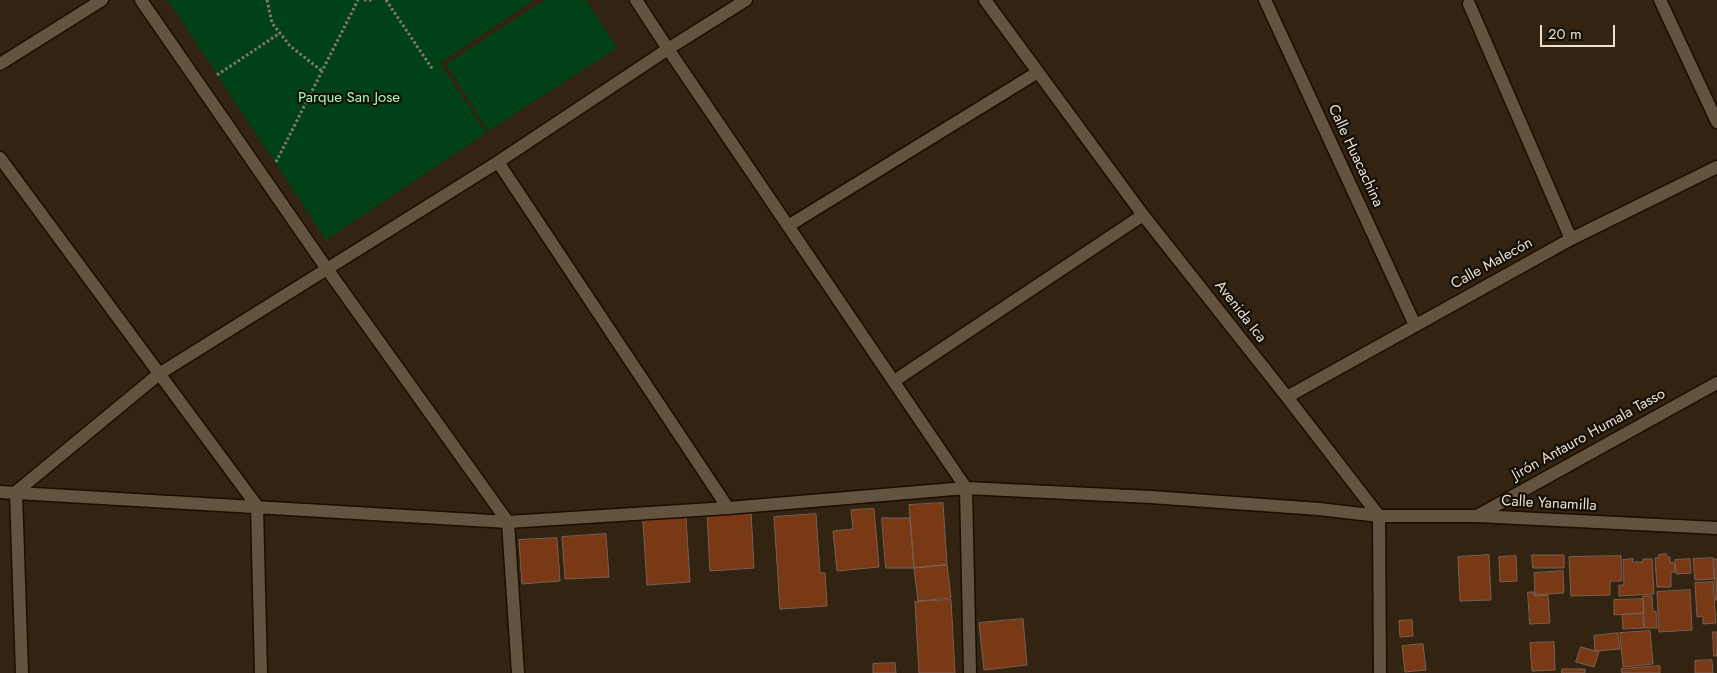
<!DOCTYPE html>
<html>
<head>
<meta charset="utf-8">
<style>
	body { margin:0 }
	#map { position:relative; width:1717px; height:673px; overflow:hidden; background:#332411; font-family:Jost,sans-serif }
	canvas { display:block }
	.scale { position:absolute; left:1540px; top:25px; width:75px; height:22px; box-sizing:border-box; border:2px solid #e9dfd3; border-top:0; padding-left:6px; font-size:15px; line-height:18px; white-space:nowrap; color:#e9dfd3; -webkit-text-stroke:4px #150f07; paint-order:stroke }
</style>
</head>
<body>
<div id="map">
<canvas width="1717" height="673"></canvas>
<div class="scale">20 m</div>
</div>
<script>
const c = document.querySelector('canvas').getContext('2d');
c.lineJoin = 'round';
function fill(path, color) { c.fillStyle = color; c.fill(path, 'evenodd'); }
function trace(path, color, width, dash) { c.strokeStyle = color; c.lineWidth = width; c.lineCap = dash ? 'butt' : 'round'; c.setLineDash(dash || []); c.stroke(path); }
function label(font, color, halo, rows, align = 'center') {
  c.font = font + ' Jost,sans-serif'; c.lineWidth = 4.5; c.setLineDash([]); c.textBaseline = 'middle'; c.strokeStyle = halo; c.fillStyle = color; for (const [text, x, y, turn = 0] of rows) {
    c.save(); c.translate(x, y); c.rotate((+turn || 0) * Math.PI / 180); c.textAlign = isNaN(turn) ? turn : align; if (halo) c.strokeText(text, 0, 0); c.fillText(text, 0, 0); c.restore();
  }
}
fill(new Path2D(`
	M168 0H534L440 63 486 133 326 240Z
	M545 0H586L617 48 488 131 446 64Z`), '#004117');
const building = new Path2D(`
	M943 503 947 565 914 568 909 505Z
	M874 509 879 567 837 571 833 531 853 529 851 510Z
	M751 511 754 568 710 571 707 513Z
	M816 514 820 573H825L827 606 780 609 774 517Z
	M686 518 690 582 647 585 643 521Z
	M882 518H910L914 568H886Z
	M606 534 609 577 565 579 562 537Z
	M557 538 560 581 522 584 519 540Z
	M1666 554 1667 557H1670V563L1674 562 1675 572H1671V587H1657L1655 558H1659V555Z
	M1489 555 1491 600 1460 601 1458 557Z
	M1532 555H1564V568H1533Z
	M1516 556 1517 581 1500 582 1499 557Z
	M1621 556 1622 581H1610V595L1571 596 1569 557Z
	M1713 558 1714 579 1695 580 1693 559Z
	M1633 559 1632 562H1643V559H1652L1654 594 1619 596V585H1624L1623 560Z
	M1690 559 1691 573 1676 574 1675 560Z
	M1714 559H1717V600H1716Z
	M947 565 951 598 918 601 914 568Z
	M1563 571 1564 593 1535 595 1534 573Z
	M1713 582 1716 623 1703 624V616L1697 617 1695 583Z
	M1690 590 1692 630 1659 632 1657 592Z
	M1528 592H1534L1535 596 1548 595 1550 623 1530 624Z
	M1643 596H1652L1653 612 1656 611 1657 628H1645Z
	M1643 599 1644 613 1614 615V600Z
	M951 600 955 673H919L915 602Z
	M1643 614 1644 628 1623 629 1622 615Z
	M1023 619 1027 665 984 670 979 623Z
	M1412 620 1413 636 1400 637 1399 621Z
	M1650 631 1653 664 1623 667 1620 633Z
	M1713 632H1717V656H1714Z
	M1618 633 1620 649 1595 651 1594 636Z
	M1554 642 1555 670 1532 671 1530 643Z
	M1423 644 1426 670 1405 672 1402 646Z
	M1581 647 1599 652 1594 667 1576 662Z
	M1712 660 1713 673H1695V661Z
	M895 663 896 673H873V664Z
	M1660 666V673H1622L1621 669Z
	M1562 669H1585V673H1562Z`);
fill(building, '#7a3915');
trace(building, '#796054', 1);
const street = new Path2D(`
	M141 0 327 269 508 522 518 673
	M636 0 668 49 966 488 970 673
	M985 0 1143 215 1287 397 1379 516 1380 673
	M1265 0 1415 325
	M1660 0 1717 122
	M1469 4 1571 239
	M0 64 102 0
	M0 158 257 506 261 673
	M498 162 728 508
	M788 226 1038 72
	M894 381 1143 215
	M1287 397 1571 239 1717 167
	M0 492 508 522 728 508 966 488 1151 497 1319 509 1379 516H1477L1717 528
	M16 492 159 374 498 162 668 49 746 0
	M16 492 22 673
	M1477 516 1717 383`);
trace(street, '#1a0d00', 15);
trace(new Path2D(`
	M267 0 272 23 290 46 322 71
	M364 0H372
	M386 0 433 70
	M217 75 280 33
	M276 162 358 0`), '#867969', 3, [2.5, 2.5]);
trace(street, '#64533e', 12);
label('15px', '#a2fcb3', '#150f07', [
	["Parque San Jose",349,98]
]);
label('15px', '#e9dfd3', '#150f07', [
	["Calle Huacachina",1355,156,65],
	["Calle Malecón",1492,264,-29],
	["Avenida Ica",1240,312,52],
	["Jirón Antauro Humala Tasso",1589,435,-29],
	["Calle Yanamilla",1549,504,3]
]);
</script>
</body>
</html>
